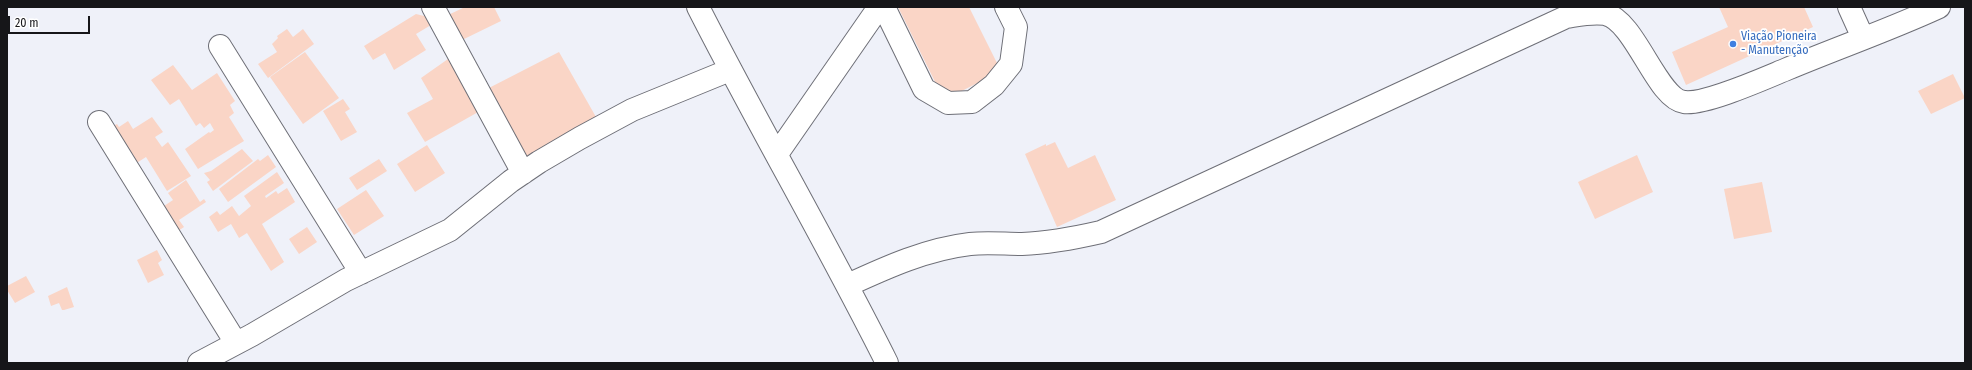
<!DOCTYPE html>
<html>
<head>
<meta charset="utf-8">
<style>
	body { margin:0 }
	#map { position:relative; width:1972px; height:370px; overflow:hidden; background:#eff1f9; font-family:"Fira Sans Condensed",sans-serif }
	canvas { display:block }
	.frame { position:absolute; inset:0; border:8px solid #161619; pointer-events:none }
	.scale { position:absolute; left:8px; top:16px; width:82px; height:18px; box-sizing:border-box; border:2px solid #161619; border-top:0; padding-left:5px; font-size:12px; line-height:14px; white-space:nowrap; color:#161619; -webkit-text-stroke:3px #fff; paint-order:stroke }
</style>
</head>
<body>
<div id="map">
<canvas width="1972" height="370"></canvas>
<div class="frame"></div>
<div class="scale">20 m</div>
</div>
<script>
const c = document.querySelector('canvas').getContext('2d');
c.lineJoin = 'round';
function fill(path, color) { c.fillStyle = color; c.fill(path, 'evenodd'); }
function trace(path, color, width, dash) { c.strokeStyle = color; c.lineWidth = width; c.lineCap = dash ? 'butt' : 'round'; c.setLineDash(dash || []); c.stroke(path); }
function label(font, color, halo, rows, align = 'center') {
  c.font = font + ' "Fira Sans Condensed",sans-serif'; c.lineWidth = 3.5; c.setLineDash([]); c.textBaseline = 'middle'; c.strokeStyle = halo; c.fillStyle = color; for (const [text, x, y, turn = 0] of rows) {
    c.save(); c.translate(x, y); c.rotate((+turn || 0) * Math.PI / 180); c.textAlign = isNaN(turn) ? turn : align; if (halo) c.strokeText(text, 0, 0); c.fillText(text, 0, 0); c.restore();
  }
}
fill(new Path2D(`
	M465 7H494L501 21 460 41 446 16Z
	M898 7H969L1001 71 944 100Z
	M1719 7H1804L1813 27 1686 85 1672 52 1728 27Z
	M416 14 424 16V15L431 25 416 34 426 50 394 70 385 53 373 60 364 46Z
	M287 29 293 37 303 29 314 44 268 78 258 64 277 52 272 44 278 38 277 36Z
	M305 52 339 98 303 124 270 77Z
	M559 52 600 124 524 162 485 90Z
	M448 59 461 82 463 81 480 111 425 142 407 113 433 99 421 78Z
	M173 65 192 90 217 73 235 101 230 105 234 113 229 117 244 141 198 169 185 149 209 132 210 133 214 130 210 123 204 128 200 123 196 126 179 99 170 105 151 80Z
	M1953 74 1965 98 1931 114 1918 91Z
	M343 99 350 109 345 112 357 132 341 141 323 111Z
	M152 117 163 132 155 137 162 147 168 142 191 176 167 191 146 157 132 166 108 129 117 124 119 127 128 121 133 129Z
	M1055 142 1068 168 1095 155 1116 200 1057 227 1025 154 1046 144V146Z
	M427 145 445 173 415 192 397 164Z
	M242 149 253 161 213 191 207 182 210 180 204 173 211 171Z
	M268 155 276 167 228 202 219 189 258 159 260 161Z
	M1637 155 1653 192 1595 219 1578 182Z
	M379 159 387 171 357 190 349 178Z
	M277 172 284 183 265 196 266 198 276 191 278 194 287 188 295 202 262 224 284 262 271 271 247 233 239 238 231 224 218 232 209 217 217 211 220 215 232 206 239 216 251 206 244 196Z
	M186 180 200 202 204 199 206 202 179 220 184 227 175 233 161 208 173 200 168 193Z
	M1762 182 1772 232 1734 239 1724 189Z
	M366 190 384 216 354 235 337 209Z
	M307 227 317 242 299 254 289 239Z
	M157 250 162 260 158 263 164 275 148 283 137 260Z
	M26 276 35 292 15 303 7 290V286Z
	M67 287 74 307 64 310H62L59 303 51 306 48 296Z`), '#fad5c6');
const minor = new Path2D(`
	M433 7 523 173
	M698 7C759 127 827 243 887 363
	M884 7 924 89 948 103 972 102 994 85 1011 64 1016 27 1006 7
	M1849 7 1863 38
	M220 46 361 273
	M99 122 236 343
	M777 154 879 7
	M848 285C887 267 927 249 970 244 987 242 1005 244 1022 244 1049 243 1075 238 1101 232L1566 17C1579 15 1592 12 1605 14 1635 20 1657 99 1684 102 1705 105 1765 78 1787 69 1837 48 1889 30 1939 7
	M199 363 252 335 346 280 450 230 511 181 539 162 580 138 632 110 730 70`);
trace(minor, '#6e6f77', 24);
trace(minor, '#fff', 22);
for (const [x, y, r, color] of [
	[1733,44,4,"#3f7fe0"]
]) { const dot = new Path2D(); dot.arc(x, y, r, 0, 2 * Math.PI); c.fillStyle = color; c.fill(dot); trace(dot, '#fff', 1.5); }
label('12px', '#366cbe', '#fff', [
	["Viação Pioneira",1741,37],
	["- Manutenção",1741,51]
], 'left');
</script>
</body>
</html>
